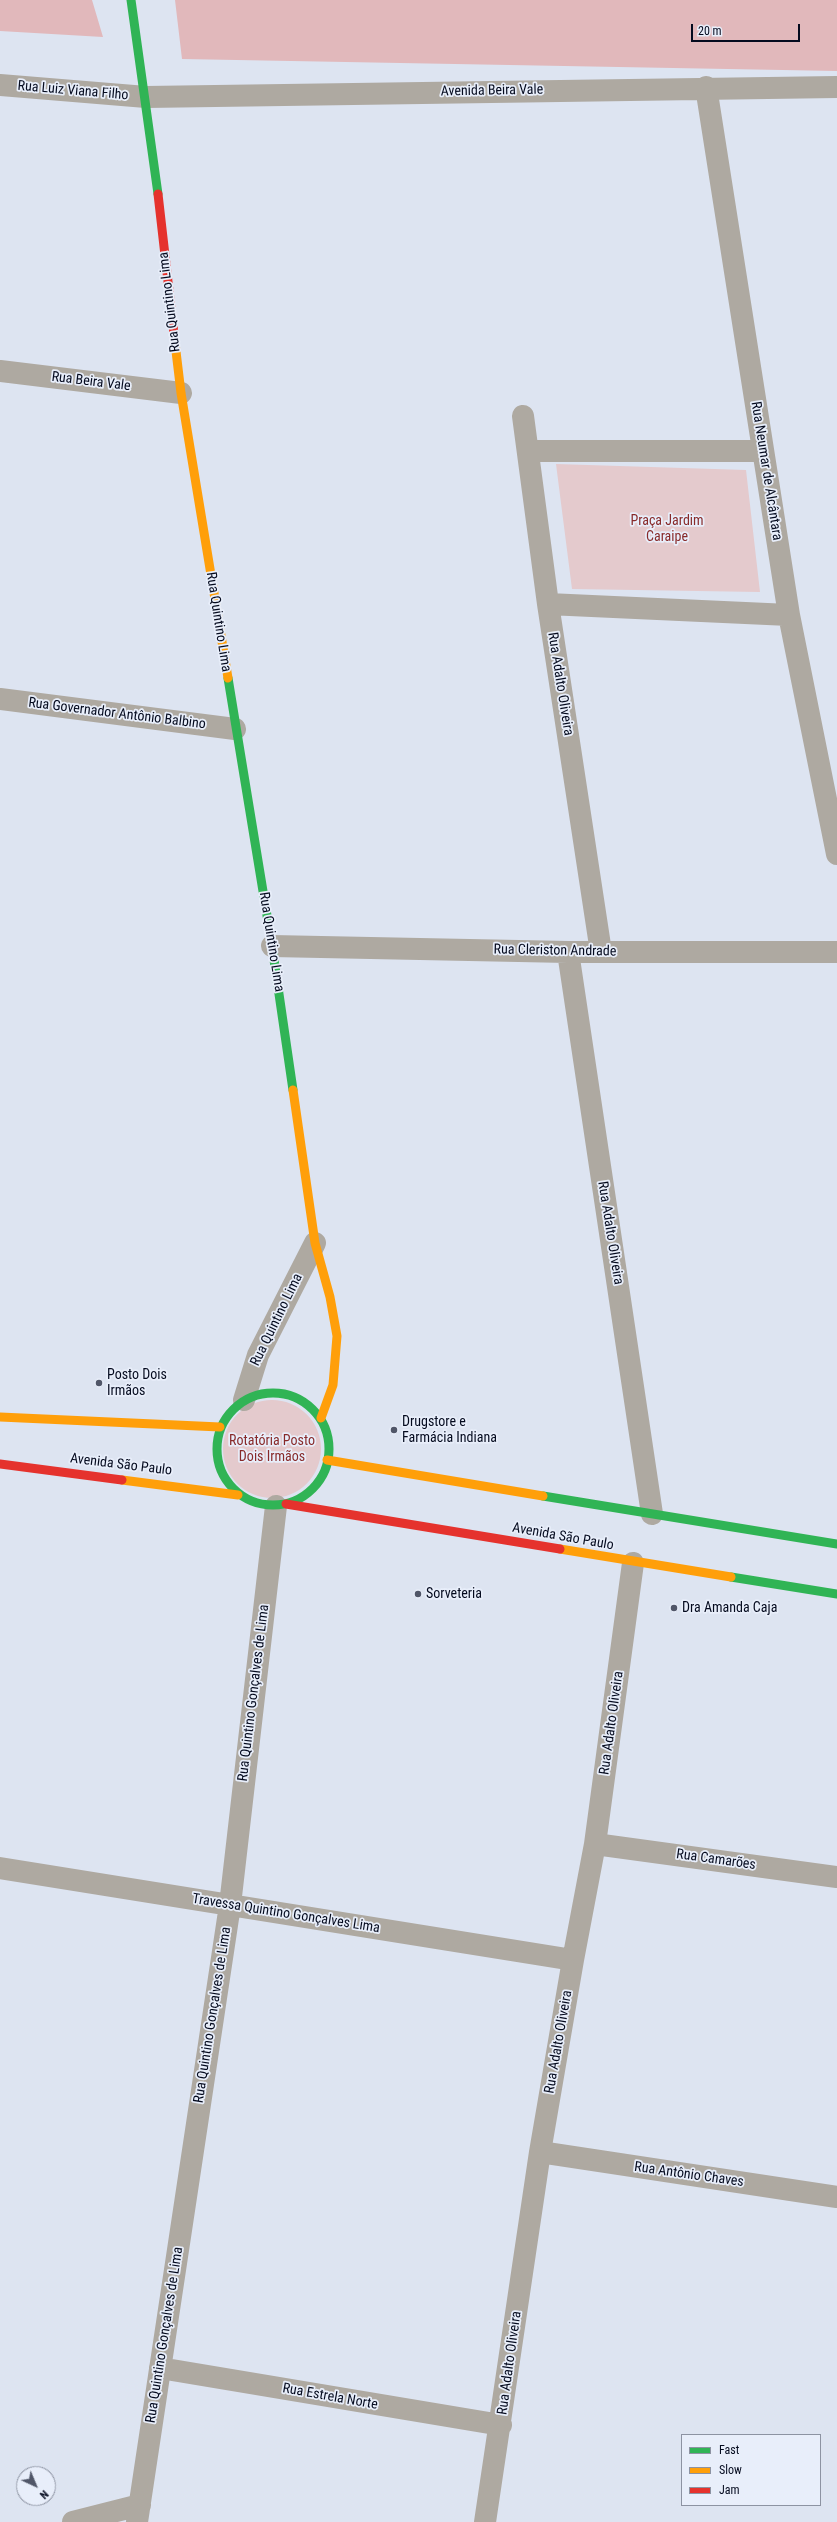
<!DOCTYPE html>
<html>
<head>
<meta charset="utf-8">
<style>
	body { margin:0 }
	#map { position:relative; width:837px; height:2522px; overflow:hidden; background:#dde4f1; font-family:"Roboto Condensed",sans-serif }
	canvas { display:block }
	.legend { position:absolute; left:681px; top:2434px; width:140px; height:72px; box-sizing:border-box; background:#e8eefa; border:1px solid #8d93a2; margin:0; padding:5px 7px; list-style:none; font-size:12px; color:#040a1e }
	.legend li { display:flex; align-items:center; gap:8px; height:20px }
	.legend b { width:20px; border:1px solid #8d93a2 }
	.north { position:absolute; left:16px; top:2466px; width:40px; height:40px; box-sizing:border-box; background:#e8eefa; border:1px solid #8d93a2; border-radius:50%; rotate:136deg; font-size:11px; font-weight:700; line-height:16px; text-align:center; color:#040a1e }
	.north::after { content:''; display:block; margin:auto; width:14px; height:18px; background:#505668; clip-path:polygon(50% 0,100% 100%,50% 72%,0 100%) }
	.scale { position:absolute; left:691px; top:24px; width:109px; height:18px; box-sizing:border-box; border:2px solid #040a1e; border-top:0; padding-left:5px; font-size:12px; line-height:14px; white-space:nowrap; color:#040a1e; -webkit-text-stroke:3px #e8eefa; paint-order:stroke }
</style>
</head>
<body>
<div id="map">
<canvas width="837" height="2522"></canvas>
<ul class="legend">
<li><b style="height:5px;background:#30b455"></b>Fast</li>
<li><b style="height:5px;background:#ff9f0a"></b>Slow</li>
<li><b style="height:5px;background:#e5322d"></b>Jam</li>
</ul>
<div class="north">N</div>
<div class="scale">20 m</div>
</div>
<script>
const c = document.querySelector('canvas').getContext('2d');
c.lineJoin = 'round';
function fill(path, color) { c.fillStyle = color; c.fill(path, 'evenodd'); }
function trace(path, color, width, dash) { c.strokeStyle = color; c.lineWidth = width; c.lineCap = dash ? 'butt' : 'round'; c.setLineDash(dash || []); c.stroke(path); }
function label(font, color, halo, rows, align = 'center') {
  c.font = font + ' "Roboto Condensed",sans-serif'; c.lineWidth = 3.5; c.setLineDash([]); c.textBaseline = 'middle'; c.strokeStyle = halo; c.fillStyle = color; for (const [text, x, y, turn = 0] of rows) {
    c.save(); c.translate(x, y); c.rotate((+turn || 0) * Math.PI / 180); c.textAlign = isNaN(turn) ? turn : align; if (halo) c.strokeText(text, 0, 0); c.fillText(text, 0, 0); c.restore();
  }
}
fill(new Path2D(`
	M556 464 746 470 760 592 572 589Z
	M223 1449a49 49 0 1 1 98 0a49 49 0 1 1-98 0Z`), '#e4cacd');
fill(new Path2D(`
	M0 0H92L103 37 0 31Z
	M175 0H837V71L182 59Z`), '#e1b8bb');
trace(new Path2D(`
	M0 85 146 97 837 87
	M706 87 789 615 837 854
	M0 371 181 393
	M523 416 548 604 601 952
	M529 451H763
	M548 604 789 615
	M0 699 235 729
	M272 946 568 952H837
	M568 952 652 1514
	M244 1400 258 1355 315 1243
	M595 1844 837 1877
	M0 1868 573 1960
	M540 2152 837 2197
	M160 2368 501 2425
	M73 2522 140 2505
	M137 2522 230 1905 276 1506
	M485 2522 540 2152 573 1960 595 1844 633 1563`), '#aea9a1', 22);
trace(new Path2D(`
	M131 0 158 194
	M228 678 272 946 293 1090
	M217 1449a56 56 0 1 1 112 0a56 56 0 1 1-112 0Z
	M543 1496 837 1544
	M731 1577 837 1594`), '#30b455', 9);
trace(new Path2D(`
	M175 343 181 393 228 678
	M293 1090 315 1243 330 1297 337 1336 333 1385 321 1418
	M0 1417 220 1427
	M327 1460 543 1496
	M122 1480 238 1495
	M560 1549 731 1577`), '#ff9f0a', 9);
trace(new Path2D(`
	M158 194 175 343
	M0 1464 122 1480
	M286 1504 560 1549`), '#e5322d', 9);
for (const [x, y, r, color] of [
	[99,1383,4,"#505668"],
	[394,1430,4,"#505668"],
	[418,1594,4,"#505668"],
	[674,1608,4,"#505668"]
]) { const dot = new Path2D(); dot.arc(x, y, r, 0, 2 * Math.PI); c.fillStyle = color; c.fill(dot); trace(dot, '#e8eefa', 1.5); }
label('14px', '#040a1e', '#e8eefa', [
	["Rua Luiz Viana Filho",73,91,5],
	["Avenida Beira Vale",492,91,-1],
	["Rua Quintino Lima",170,302,-97],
	["Rua Beira Vale",91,382,7],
	["Rua Neumar de Alcântara",766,471,81],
	["Rua Quintino Lima",218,622,81],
	["Rua Adalto Oliveira",560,684,81],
	["Rua Governador Antônio Balbino",117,714,7],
	["Rua Quintino Lima",271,942,81],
	["Rua Cleriston Andrade",555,951,1],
	["Rua Adalto Oliveira",610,1233,81],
	["Rua Quintino Lima",277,1320,-64],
	["Avenida São Paulo",121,1465,7],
	["Avenida São Paulo",563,1537,10],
	["Rua Quintino Gonçalves de Lima",254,1693,-83],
	["Rua Adalto Oliveira",612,1723,-82],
	["Rua Camarões",716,1860,8],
	["Travessa Quintino Gonçalves Lima",286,1914,9],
	["Rua Quintino Gonçalves de Lima",213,2015,-81],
	["Rua Adalto Oliveira",559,2042,-80],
	["Rua Antônio Chaves",689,2175,8],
	["Rua Quintino Gonçalves de Lima",165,2335,-81],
	["Rua Adalto Oliveira",510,2363,-82],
	["Rua Estrela Norte",330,2397,10]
]);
label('14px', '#882a2a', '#e8eefa', [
	["Praça Jardim",667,521],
	["Caraipe",667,537],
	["Rotatória Posto",272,1441],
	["Dois Irmãos",272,1457]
]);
label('14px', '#040a1e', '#e8eefa', [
	["Posto Dois",107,1375],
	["Irmãos",107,1391],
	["Drugstore e",402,1422],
	["Farmácia Indiana",402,1438],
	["Sorveteria",426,1594],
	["Dra Amanda Caja",682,1608]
], 'left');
</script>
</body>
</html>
